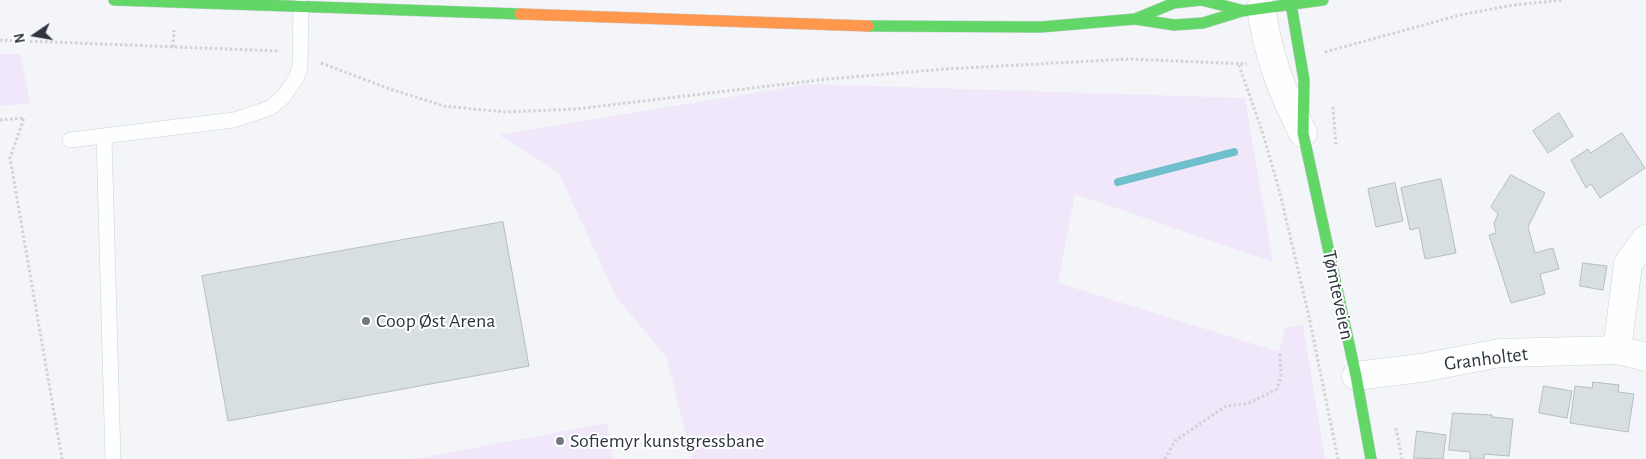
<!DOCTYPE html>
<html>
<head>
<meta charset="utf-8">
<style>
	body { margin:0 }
	#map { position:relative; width:1646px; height:459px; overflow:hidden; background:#f3f5f8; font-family:"Alegreya Sans",sans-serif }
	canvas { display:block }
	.north { position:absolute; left:10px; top:10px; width:50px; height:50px; -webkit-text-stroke:4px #fff; paint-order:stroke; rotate:258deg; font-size:14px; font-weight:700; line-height:20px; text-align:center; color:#2e3540 }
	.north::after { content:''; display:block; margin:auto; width:18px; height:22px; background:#2e3540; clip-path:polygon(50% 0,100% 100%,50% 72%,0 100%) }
</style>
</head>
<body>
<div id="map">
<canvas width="1646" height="459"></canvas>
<div class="north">N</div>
</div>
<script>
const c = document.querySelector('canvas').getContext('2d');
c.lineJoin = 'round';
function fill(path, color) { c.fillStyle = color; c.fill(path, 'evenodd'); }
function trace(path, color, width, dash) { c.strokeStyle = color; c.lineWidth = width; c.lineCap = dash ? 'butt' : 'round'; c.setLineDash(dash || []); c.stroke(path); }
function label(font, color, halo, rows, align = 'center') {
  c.font = font + ' "Alegreya Sans",sans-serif'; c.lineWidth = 4; c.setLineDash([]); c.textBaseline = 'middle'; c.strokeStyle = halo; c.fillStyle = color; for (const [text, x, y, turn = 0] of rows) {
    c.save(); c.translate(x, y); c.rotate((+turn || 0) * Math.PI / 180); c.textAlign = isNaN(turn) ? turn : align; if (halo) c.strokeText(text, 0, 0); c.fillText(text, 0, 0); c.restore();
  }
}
fill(new Path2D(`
	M0 54H20L30 103 0 106Z
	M808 84 1245 98 1273 262 1075 194 1058 283 1279 352 1285 328 1303 324 1325 459H692L667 358 617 298 558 172 499 135Z
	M607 423 613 459H415Z`), '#f1e7fa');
trace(new Path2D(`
	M1118 182 1234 152`), '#70c0cc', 8);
const building = new Path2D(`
	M1559 113 1573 136 1548 153 1533 131Z
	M1622 133 1645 168 1600 198 1591 184 1586 188 1571 160 1588 149 1590 153Z
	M1511 175 1545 193 1528 227 1535 253 1553 248 1559 269 1540 274 1545 294 1511 303 1489 235 1496 233 1494 223 1498 214 1491 207Z
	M1441 179 1456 253 1425 259 1419 228 1410 230 1401 188Z
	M1395 183 1403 221 1376 227 1368 189Z
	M503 222 529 366 228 421 202 276Z
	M1583 263 1607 266 1603 290 1580 286Z
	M1593 382 1619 385 1618 392 1634 394 1628 432 1570 423 1575 386 1592 388Z
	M1544 386 1572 391 1567 418 1539 413Z
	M1453 413 1492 415V417L1513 419 1509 456 1484 454V459H1470V452L1449 450Z
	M1417 431 1446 435 1443 459 1414 458Z`);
fill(building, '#d8dfe3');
trace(building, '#b6bcc1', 1);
const lane = new Path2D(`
	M104 136 113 459
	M70 140 234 120 270 108 283 97 297 77 300 66 301 6`);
const street = new Path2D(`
	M1261 8C1269 58 1280 87 1303 133
	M1617 350 1628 264 1646 239
	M1356 376 1421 368 1500 353 1617 350 1646 357`);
const fast = new Path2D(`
	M114 0 520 14
	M1291 4 1304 80 1303 133 1356 376 1371 459
	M1135 19 1174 3 1201 0 1241 10
	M868 26 1041 27 1135 19 1174 25 1203 23 1242 11 1323 0`);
const slow = new Path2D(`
	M520 14 868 26`);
trace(lane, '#cdd2d8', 16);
trace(street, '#cdd2d8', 29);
trace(fast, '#cdd2d8', 12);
trace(slow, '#cdd2d8', 12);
trace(new Path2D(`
	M0 40 279 51
	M173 47 174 30
	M1325 52 1460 15 1513 5 1564 0
	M321 63 390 89 444 106 505 112 576 109 828 79 945 69 1129 59 1247 64
	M1239 65 1263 134 1280 193 1308 312 1338 459
	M1333 107 1336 146
	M0 120 24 118 10 158 62 459
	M1396 428 1402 459
	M1165 459 1175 441 1226 406 1249 403 1277 389 1281 376 1280 352`), '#d2d2d5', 3, [2.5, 2.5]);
trace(lane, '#fdfefe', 15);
trace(street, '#fdfefe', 28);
trace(fast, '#63d668', 11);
trace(slow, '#ff974d', 11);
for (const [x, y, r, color] of [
	[366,321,5,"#737880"],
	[560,441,5,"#737880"]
]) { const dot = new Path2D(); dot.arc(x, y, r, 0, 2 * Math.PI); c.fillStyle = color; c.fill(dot); trace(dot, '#fff', 2); }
label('20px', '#2e3540', '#fff', [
	["Tømteveien",1338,295,78],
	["Granholtet",1486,359,-7]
]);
label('20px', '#2e3540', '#fff', [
	["Coop Øst Arena",376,321],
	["Sofiemyr kunstgressbane",570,441]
], 'left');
</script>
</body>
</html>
